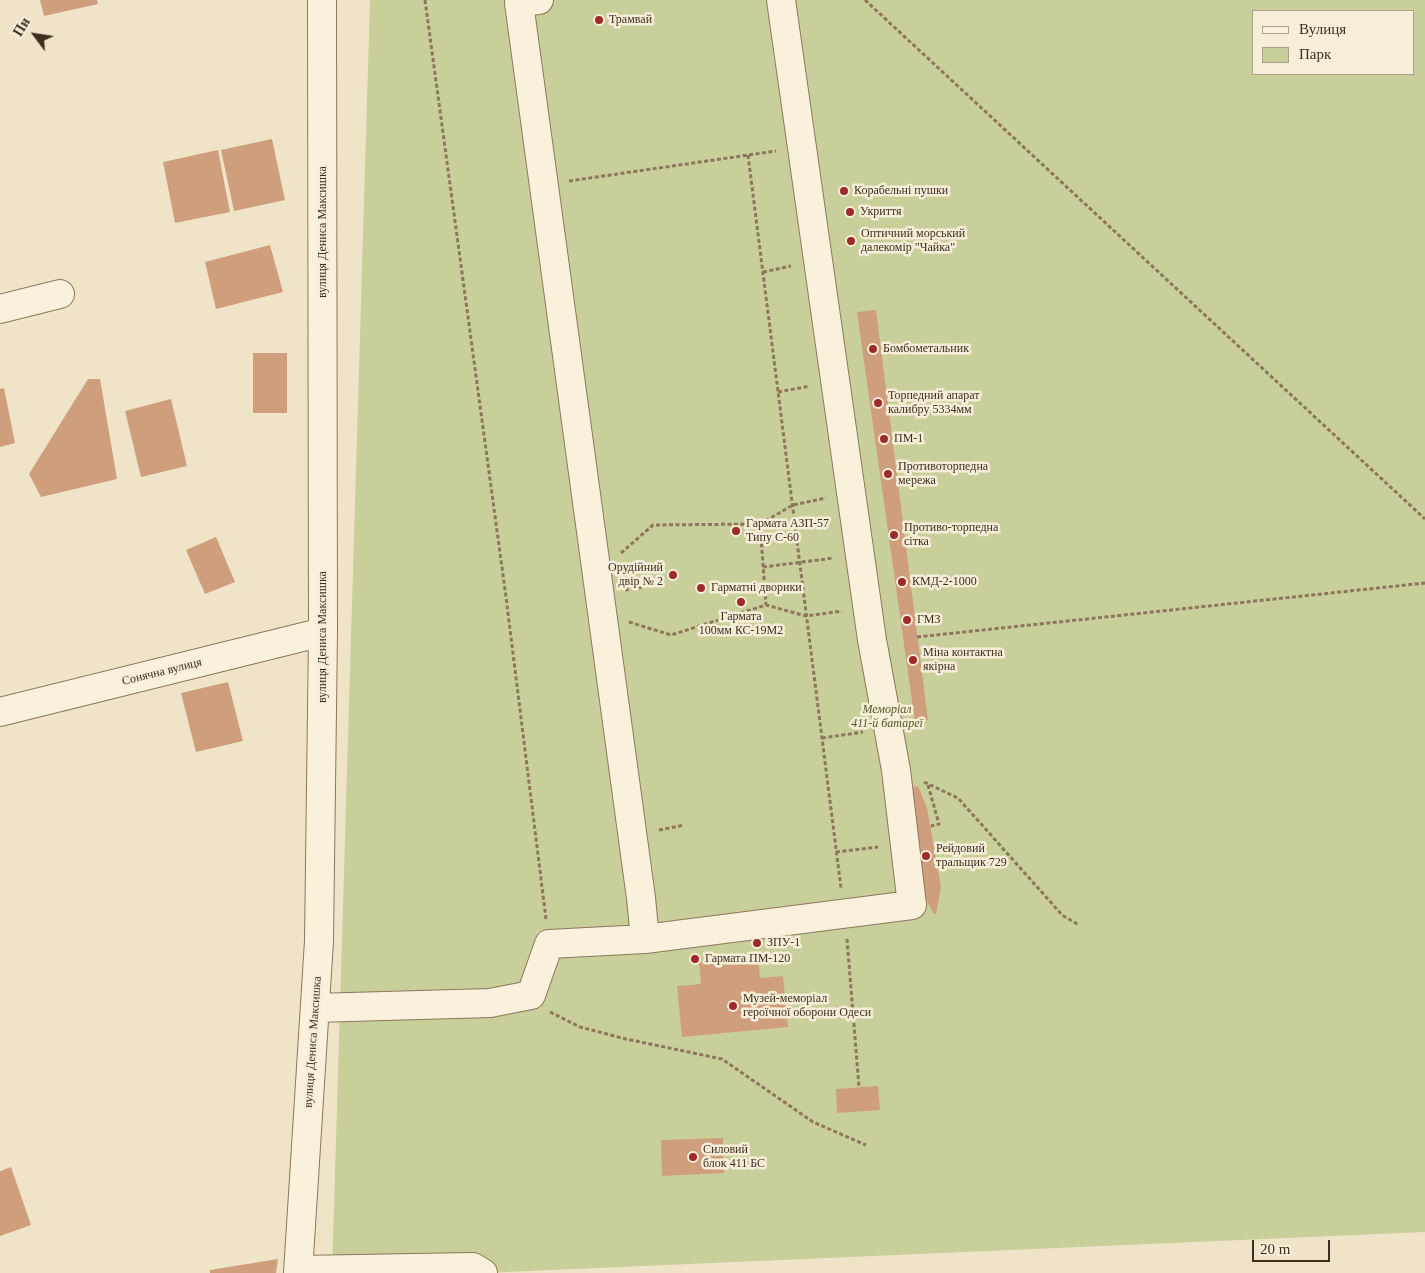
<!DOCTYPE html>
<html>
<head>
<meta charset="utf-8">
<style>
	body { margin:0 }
	#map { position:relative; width:1425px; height:1273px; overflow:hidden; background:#f0e4c8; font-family:"Times New Roman",serif }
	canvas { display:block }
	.legend { position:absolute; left:1252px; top:10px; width:162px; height:65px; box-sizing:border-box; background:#f7eed8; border:1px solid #ada18e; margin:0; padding:6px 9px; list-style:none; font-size:15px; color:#3d2e20 }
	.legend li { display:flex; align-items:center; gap:10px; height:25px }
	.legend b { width:25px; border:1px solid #ada18e }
	.north { position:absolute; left:10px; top:10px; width:50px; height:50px; -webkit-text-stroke:4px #f7eed8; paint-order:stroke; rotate:301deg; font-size:14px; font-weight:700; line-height:20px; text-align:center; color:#3d2e20 }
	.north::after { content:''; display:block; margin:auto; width:18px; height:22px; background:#3d2e20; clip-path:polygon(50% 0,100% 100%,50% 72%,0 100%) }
	.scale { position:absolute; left:1252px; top:1240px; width:78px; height:22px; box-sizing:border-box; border:2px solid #3d2e20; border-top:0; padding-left:6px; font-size:15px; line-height:18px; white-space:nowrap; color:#3d2e20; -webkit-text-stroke:4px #f7eed8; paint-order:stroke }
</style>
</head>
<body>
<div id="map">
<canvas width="1425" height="1273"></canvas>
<ul class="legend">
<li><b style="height:6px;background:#faf1dc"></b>Вулиця</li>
<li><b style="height:14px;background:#c9cf9b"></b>Парк</li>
</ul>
<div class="north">Пн</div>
<div class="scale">20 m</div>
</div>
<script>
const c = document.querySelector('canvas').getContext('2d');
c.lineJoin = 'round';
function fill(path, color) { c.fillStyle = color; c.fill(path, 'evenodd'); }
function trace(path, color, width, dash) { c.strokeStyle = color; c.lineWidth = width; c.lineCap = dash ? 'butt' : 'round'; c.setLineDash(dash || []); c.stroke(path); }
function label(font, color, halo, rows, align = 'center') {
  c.font = font + ' "Times New Roman",serif'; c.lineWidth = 5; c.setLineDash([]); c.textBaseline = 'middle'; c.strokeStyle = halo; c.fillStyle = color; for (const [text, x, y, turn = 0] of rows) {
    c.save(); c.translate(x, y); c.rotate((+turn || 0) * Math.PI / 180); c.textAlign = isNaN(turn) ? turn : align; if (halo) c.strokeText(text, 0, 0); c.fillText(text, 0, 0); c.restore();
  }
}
fill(new Path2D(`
	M370 0H1425V1232L483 1273H332ZM1254 11H1414V74H1254Z`), '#c9cf9b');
fill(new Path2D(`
	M40 0H97L98 4 44 16Z
	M272 139 285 200 234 211 221 150Z
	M218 150 230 212 175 223 163 162Z
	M270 245 283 292 216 309 205 262Z
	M876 310 928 720 915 722 857 312Z
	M253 353H287V413H253Z
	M88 379H100L117 479 41 497 29 474Z
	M4 388 15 443 0 447V389Z
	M171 399 187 466 141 477 125 411Z
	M216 537 235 582 205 594 186 550Z
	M228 682 243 741 196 752 181 693Z
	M918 786 927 808 941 887 936 914H934L921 891 908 788Z
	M758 957 760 978 783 976 788 1027 682 1037 677 986 701 984 699 963Z
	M878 1086 880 1110 837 1113 836 1089Z
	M723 1138 724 1173 662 1176 661 1140Z
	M11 1167 31 1225 0 1236V1171Z
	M278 1259 276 1273H210V1270Z`), '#cf9f7d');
const minor = new Path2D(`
	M539 0 519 3 641 898 645 939
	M0 309 60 294
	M0 712 323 632
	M315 1008 490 1003 531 995 549 944 645 939 912 905 896 770 872 640 781 0
	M299 1270 473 1267 483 1273
	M298 1273 319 941 323 632 322 0`);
trace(minor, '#8d765c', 30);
trace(new Path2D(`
	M425 0 506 597 546 919
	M865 0 1425 519
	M748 155 841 888
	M569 181 776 151
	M763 272 791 266
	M778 392 810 386
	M760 524 766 605
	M621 553 653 525 760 524 793 505 826 498
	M763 567 834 558
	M625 590 644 587
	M629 622 671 635 766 605 806 616 842 611
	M917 637 1425 583
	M822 738 863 732
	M924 782 958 798 1062 915 1079 925
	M928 785 939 824 931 826
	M659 830 684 825
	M836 852 878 847
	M847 939 859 1087
	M550 1012 580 1027 626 1039 722 1059 813 1122 866 1145`), '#8d765c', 3, [4, 2.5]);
trace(minor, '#faf1dc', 28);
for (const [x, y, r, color] of [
	[599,20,5,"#9e2a2b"],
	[844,191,5,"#9e2a2b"],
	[850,212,5,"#9e2a2b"],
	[851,241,5,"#9e2a2b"],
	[873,349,5,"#9e2a2b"],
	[878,403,5,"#9e2a2b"],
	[884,439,5,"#9e2a2b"],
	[888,474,5,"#9e2a2b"],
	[736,531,5,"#9e2a2b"],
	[894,535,5,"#9e2a2b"],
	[673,575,5,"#9e2a2b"],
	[902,582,5,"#9e2a2b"],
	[701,588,5,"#9e2a2b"],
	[741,602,5,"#9e2a2b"],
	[907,620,5,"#9e2a2b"],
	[913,660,5,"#9e2a2b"],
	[926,856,5,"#9e2a2b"],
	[757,943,5,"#9e2a2b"],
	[695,959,5,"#9e2a2b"],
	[733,1006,5,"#9e2a2b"],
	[693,1157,5,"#9e2a2b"]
]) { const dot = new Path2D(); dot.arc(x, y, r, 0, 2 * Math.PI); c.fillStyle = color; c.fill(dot); trace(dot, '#f7eed8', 2); }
label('12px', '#3d2e20', '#f7eed8', [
	["Трамвай",609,20],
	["Корабельні пушки",854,191],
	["Укриття",860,212],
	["Оптичний морський",861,234],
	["далекомір \"Чайка\"",861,248],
	["Бомбометальник",883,349],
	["Торпедний апарат",888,396],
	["калибру 5334мм",888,410],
	["ПМ-1",894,439],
	["Противоторпедна",898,467],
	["мережа",898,481],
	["Гармата АЗП-57",746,524],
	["Типу С-60",746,538],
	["Противо-торпедна",904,528],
	["сітка",904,542],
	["Орудійний",663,568,"right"],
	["двір № 2",663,582,"right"],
	["КМД-2-1000",912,582],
	["Гарматні дворики",711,588],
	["Гармата",741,617,"center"],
	["100мм КС-19М2",741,631,"center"],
	["ГМЗ",917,620],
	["Міна контактна",923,653],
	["якірна",923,667],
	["Рейдовий",936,849],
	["тральщик 729",936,863],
	["ЗПУ-1",767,943],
	["Гармата ПМ-120",705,959],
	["Музей-меморіал",743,999],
	["героїчної оборони Одеси",743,1013],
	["Силовий",703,1150],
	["блок 411 БС",703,1164]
], 'left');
label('12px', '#3d2e20', '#f7eed8', [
	["вулиця Дениса Максишка",323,232,-90],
	["вулиця Дениса Максишка",323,637,-90],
	["Сонячна вулиця",162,672,-14],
	["вулиця Дениса Максишка",313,1042,-86]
]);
label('italic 12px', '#4d5a26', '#f7eed8', [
	["Меморіал",887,710],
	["411-й батареї",887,724]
]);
</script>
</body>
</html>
